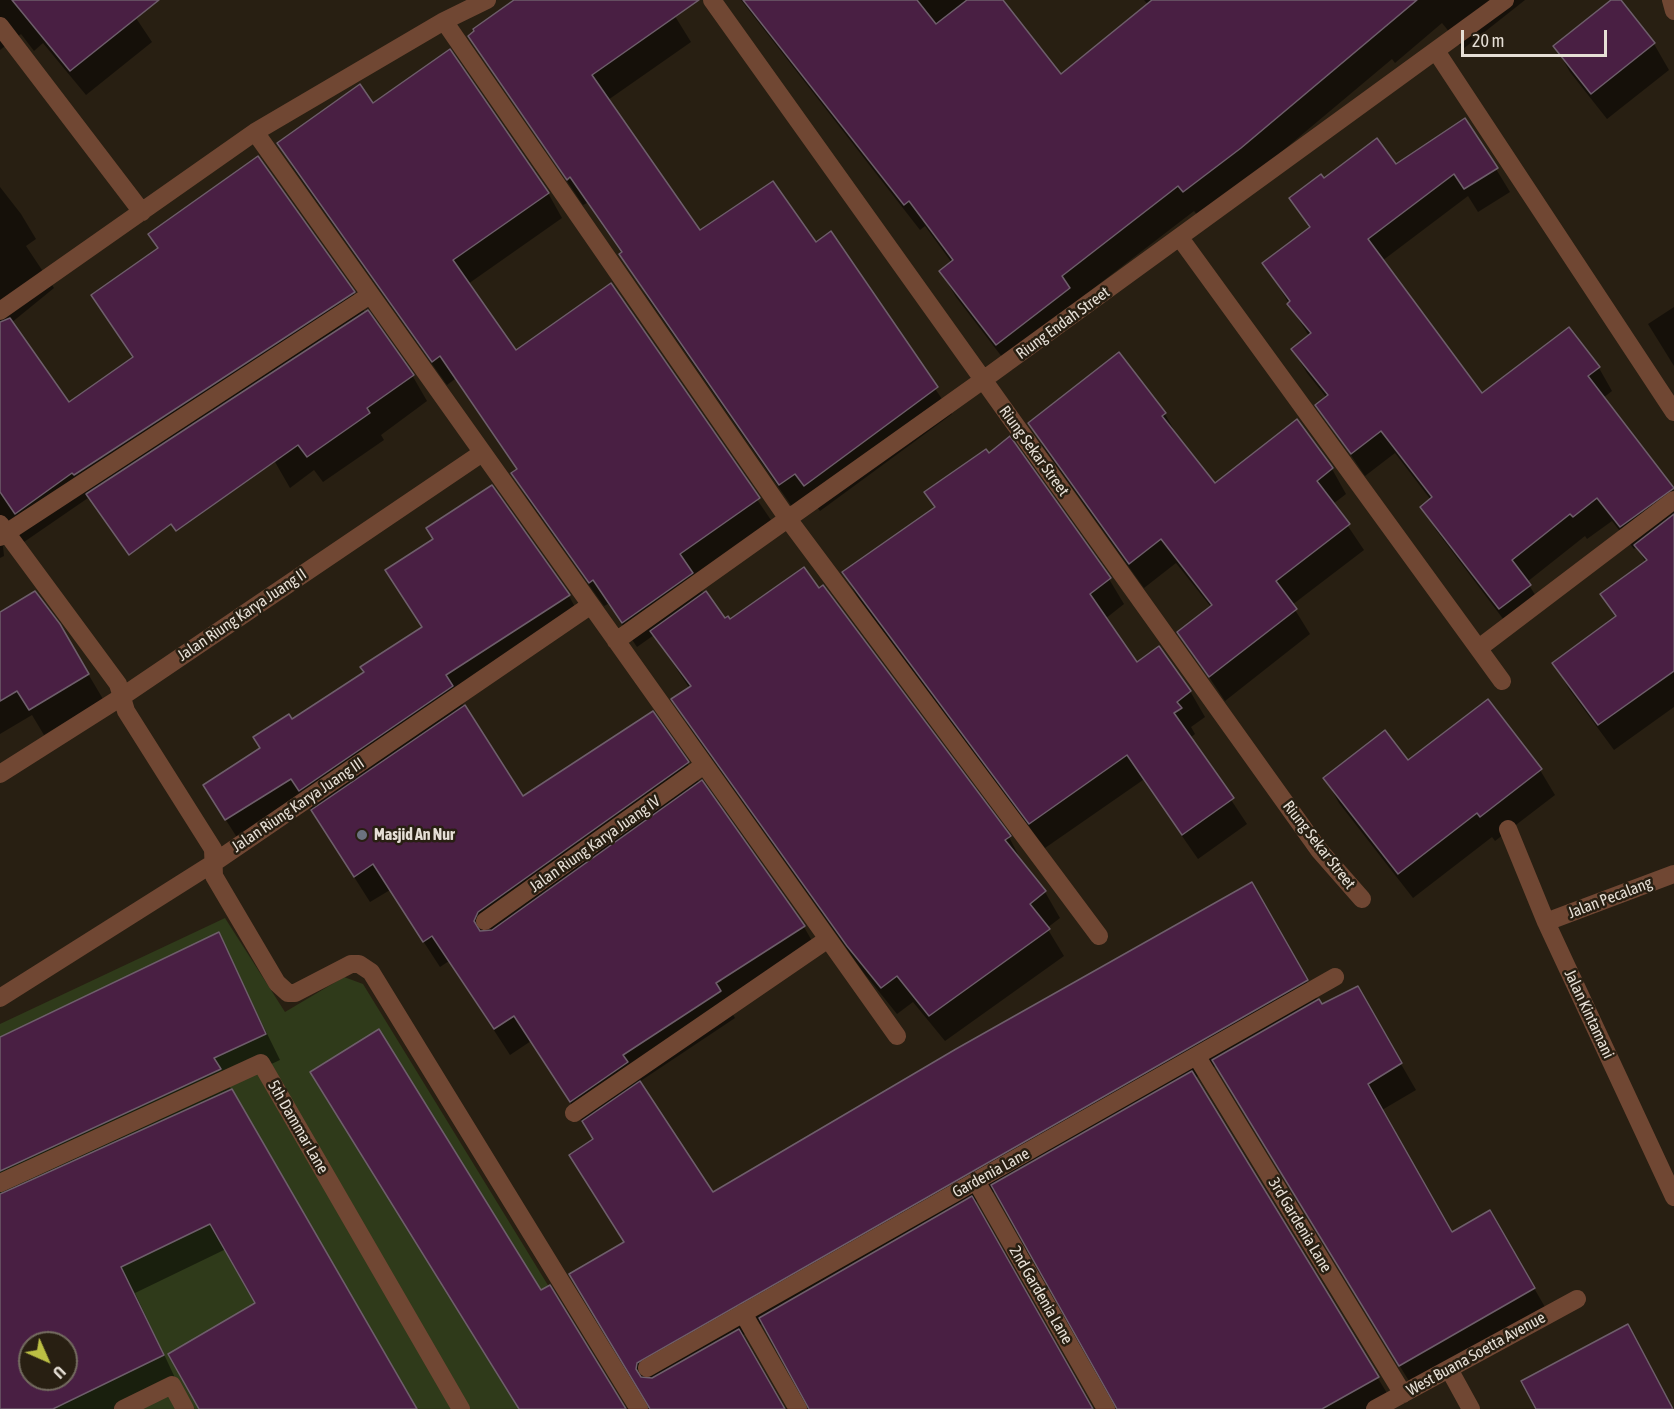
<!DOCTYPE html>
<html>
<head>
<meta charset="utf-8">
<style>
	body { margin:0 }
	#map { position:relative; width:1674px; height:1409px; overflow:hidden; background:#281f12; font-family:"Asap Condensed",sans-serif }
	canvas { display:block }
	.north { position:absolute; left:18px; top:1331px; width:60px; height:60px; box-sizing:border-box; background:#281f12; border:2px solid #746c60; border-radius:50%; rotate:135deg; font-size:16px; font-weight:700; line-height:24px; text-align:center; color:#e6dfd6 }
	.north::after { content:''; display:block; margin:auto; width:21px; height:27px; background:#bcbf44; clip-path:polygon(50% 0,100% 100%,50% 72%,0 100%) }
	.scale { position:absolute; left:1461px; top:30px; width:146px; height:27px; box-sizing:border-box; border:3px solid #e6dfd6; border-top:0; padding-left:8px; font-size:18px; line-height:21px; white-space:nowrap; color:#e6dfd6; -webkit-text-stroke:4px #281f12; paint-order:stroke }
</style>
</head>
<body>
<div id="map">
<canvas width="1674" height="1409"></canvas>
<div class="north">U</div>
<div class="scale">20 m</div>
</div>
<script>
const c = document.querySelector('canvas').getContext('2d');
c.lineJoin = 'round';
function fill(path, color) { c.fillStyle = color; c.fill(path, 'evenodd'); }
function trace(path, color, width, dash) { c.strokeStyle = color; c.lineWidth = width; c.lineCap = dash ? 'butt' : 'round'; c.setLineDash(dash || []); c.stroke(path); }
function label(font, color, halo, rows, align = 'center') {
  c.font = font + ' "Asap Condensed",sans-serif'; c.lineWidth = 5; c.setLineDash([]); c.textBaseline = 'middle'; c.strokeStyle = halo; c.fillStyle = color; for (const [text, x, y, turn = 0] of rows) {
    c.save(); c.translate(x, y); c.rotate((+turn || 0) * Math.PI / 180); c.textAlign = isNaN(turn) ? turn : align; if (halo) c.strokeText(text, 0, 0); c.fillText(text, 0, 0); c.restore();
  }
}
fill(new Path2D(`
	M225 918 285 1012 344 977 363 984 624 1409H0V1024ZM30 1343H66V1379H30Z`), '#2f3a1a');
fill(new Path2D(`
	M0 0H124L152 42 86 95 43 43 34 51 21 34 0 50Z
	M517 0H665L691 42 608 100 700 232 815 244 831 233 952 414 820 511 811 499 795 511 647 297 622 254 587 203 583 205 470 36Z
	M741 0H1001L1060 76 1148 5 1144 0H1525L1463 49 1442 23 1395 63 1392 59 1255 174 1199 217 1194 211 1077 301 1012 370 956 297 941 272 952 263 925 226 920 230Z
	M1613 0H1619L1654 44 1669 70 1607 119 1570 72 1555 46Z
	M372 105 548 193 562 218 468 284 516 352 611 285 773 523 694 578 704 594 725 620 730 621 823 587 1009 837 1023 864 1045 892 1060 918 1047 928 1064 956 945 1041 913 1002 897 1014 864 973 688 725 673 699 690 689 654 635 637 647 608 604 604 606 527 498 513 474 518 471 455 379 447 385 293 168 279 143Z
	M1396 166 1496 169 1510 192 1478 212 1468 196 1382 261 1482 396 1599 368 1612 391 1603 398 1674 491V707L1614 750 1569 689 1554 663 1616 618 1602 595 1646 563 1637 547 1634 549 1612 521 1587 539 1585 536 1527 582 1544 609 1513 632 1436 530 1422 507 1431 500 1395 453 1365 476 1317 405 1327 398 1307 373 1293 350 1309 336 1264 263 1310 229 1291 198 1323 180Z
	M0 187 21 214 36 239 26 246 54 288 0 332Z
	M150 235 353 292 365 313 412 375 427 401 381 435 384 440 323 482 314 470 290 488 252 422 230 408 89 500 88 498 24 542 20 538 8 539 3 546 4 556 0 558V344L68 404 133 359 93 296 159 249Z
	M1674 307V366L1648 324Z
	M1165 414 1179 439 1214 485 1332 469 1346 494 1333 504 1364 550 1292 605 1310 634 1225 701 1179 632 1211 607 1176 563 1144 588 1044 448 1030 423Z
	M926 492 1109 579 1124 604 1105 619 1137 664 1190 691 1205 717 1191 727 1195 734 1190 738 1247 824 1198 859 1143 780 1045 848 858 598 844 573 935 508Z
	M569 596 580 616 457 696 522 798 687 763 700 784 804 927 819 953 730 1010 735 1018 639 1082 712 1194 1252 884 1321 1006 1357 988 1416 1090 1382 1110 1452 1234 1490 1212 1549 1314 1415 1391 1217 1065 1195 1078 1393 1403 1383 1409H1117L996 1191 974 1203 1092 1409H809L763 1323 741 1336 783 1409H650L586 1300 625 1244 571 1155 594 1140 531 1041 510 1055 449 961 440 967 390 890 370 902 304 798 238 839 217 806 262 749 292 721Z
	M0 614 59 625 103 699 44 735 32 715 0 734Z
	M1408 762 1540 770 1555 795 1495 841 1492 837 1413 898 1339 803 1325 778Z
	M218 934 280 1060 228 1084 416 1409H201L257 1303 226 1249 135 1293 177 1382 121 1409H0V1038ZM30 1343H66V1379H30Z`), '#0007');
const building = new Path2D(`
	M12 0H159L70 71Z
	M514 0H699L592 75 700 230 773 181 816 242 831 231 938 387 804 486 795 474 779 485 630 270 619 254 622 252 570 177 567 180 468 36 474 31 473 29Z
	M743 0H917L936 24 967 0H1003L1061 74 1152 0H1417L1241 148 1183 192 1178 186 1062 276 1070 288 996 345 939 271 953 260 909 201 904 205Z
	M1611 0H1621L1655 43 1591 94 1553 46Z
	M450 49 549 193 453 260 516 350 611 283 760 498 680 554 693 573 622 623 593 580 589 583 511 473 517 469 440 356 432 362 277 143 360 84 373 103Z
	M1465 118 1498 168 1464 189 1454 174 1368 239 1482 393 1569 327 1600 367 1588 376 1674 488 1620 527 1597 498 1573 517 1570 514 1512 560 1531 585 1499 609 1420 507 1432 497 1381 431 1351 454 1315 405 1328 395 1291 349 1311 333 1287 304 1290 301 1262 263 1310 227 1289 198 1321 174 1324 178 1377 138 1396 164Z
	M258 156 355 292 74 475 72 473 15 514 0 492V322L10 318 69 402 133 357 91 295 158 248 148 234Z
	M368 310 414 375 367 408 370 413 307 457 298 445 176 531 171 524 129 555 86 494Z
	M1119 352 1166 413 1162 416 1215 483 1297 419 1333 468 1317 481 1350 524 1276 581 1297 609 1209 677 1177 632 1212 605 1161 539 1129 564 1028 423Z
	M1010 436 1111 578 1090 594 1137 662 1159 646 1191 691 1177 702 1182 708 1174 713 1234 798 1182 835 1127 755 1029 824 842 572 935 507 924 492 986 449 989 453Z
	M492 485 570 595 446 675 453 686 299 791 291 779 225 820 203 785 260 748 253 737 289 714 292 719 364 672 360 667 422 627 385 570 433 539 426 528Z
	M1674 514V671L1598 725 1552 663 1616 616 1600 594 1647 560 1634 545Z
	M804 567 819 588 823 585 1011 836 1005 840 1046 891 1030 904 1050 929 929 1016 897 976 881 988 847 946 671 699 691 686 650 631 706 591 725 618 728 616 730 619Z
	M35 591 60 624 89 674 29 710 17 691 0 701V612Z
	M1488 699 1542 769 1480 817 1477 813 1398 874 1323 778 1385 730 1408 760Z
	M465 705 523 796 653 711 689 762 478 912 474 921 480 931 492 930 702 780 805 926 716 983 721 991 623 1055 628 1062 570 1102 514 1016 494 1029 432 936 423 942 373 864 354 877 311 810Z
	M1252 882 1308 980 637 1363 636 1369 641 1377 652 1378 739 1329 785 1409H650L569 1274 624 1242 569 1155 593 1139 582 1121 640 1081 713 1192 956 1049Z
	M219 932 266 1034 214 1058 221 1069 0 1171V1037Z
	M1358 986 1402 1063 1368 1084 1452 1232 1490 1210 1535 1288 1399 1366 1212 1060 1319 999 1322 1004Z
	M379 1029 541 1290 550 1285 626 1409H519L310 1072Z
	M1192 1071 1379 1377 1322 1409H1117L991 1185Z
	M232 1089 417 1409H199L168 1354 255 1303 210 1224 121 1267 164 1355 53 1409H0V1194ZM30 1343H66V1379H30Z
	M972 1196 1093 1409H809L759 1318Z
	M1628 1324 1673 1409H1536L1521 1381Z`);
fill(building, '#491f43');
trace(building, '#6e5e6b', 1.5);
trace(new Path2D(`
	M712 0 1319 850 1362 899
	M1671 0 1674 11
	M444 21 788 519 1099 936
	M0 26 142 212
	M1436 51 1674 412
	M255 132 897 1036
	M1180 238 1502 681
	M0 311 255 132 444 21 487 0
	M0 524 118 684 126 711 213 849 214 876 277 983 288 993H295L351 964H359L371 972 639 1409
	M0 537 370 295
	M616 641 983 380 1505 0
	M1479 648 1674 500
	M0 774 123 696 482 453
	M1508 829 1546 922 1674 1197
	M485 921 704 765
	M1546 922 1674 874
	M0 998 212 864 591 605
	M1197 1057 1403 1394
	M574 1113 828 939
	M976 1181 1106 1409
	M0 1183 261 1063 461 1409
	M743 1313 798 1409
	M647 1368 1335 977
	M1449 1369 1471 1409
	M123 1409 172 1385 185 1409
	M1375 1409 1577 1299`), '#704733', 18);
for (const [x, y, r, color] of [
	[362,835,6,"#6b7280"]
]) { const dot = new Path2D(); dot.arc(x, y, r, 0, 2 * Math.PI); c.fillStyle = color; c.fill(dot); trace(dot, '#281f12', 2); }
label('16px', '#e6dfd6', '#281f12', [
	["Riung Endah Street",1063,323,-36],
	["Riung Sekar Street",1034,451,54],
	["Jalan Riung Karya Juang II",242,615,-34],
	["Jalan Riung Karya Juang III",298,805,-34],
	["Jalan Riung Karya Juang IV",595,844,-35],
	["Riung Sekar Street",1319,845,52],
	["Jalan Pecalang",1610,898,-21],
	["Jalan Kintamani",1589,1014,65],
	["5th Dammar Lane",298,1127,60],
	["Gardenia Lane",991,1173,-29],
	["3rd Gardenia Lane",1300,1225,59],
	["2nd Gardenia Lane",1041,1295,60],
	["West Buana Soetta Avenue",1476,1354,-29]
]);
label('bold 16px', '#e6dfd6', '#281f12', [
	["Masjid An Nur",374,835]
], 'left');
</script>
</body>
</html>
